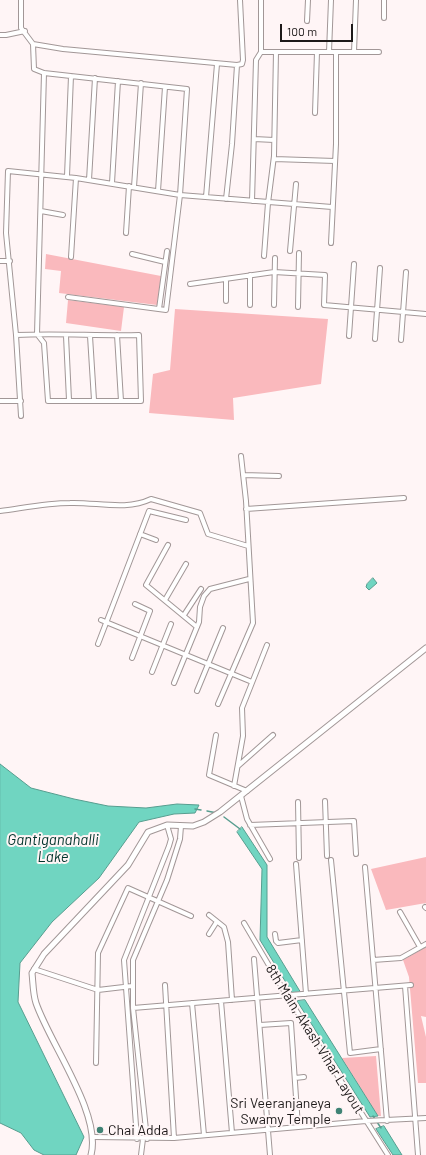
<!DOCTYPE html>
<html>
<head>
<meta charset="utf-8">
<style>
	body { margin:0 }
	#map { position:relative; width:426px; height:1155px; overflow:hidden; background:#fff5f6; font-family:Barlow,sans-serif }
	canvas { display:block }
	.scale { position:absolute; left:280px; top:24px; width:73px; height:18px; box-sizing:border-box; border:2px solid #1d1919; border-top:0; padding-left:5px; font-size:12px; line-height:14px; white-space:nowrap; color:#1d1919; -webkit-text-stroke:3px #fff5f6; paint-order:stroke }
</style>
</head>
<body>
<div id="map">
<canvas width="426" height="1155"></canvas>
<div class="scale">100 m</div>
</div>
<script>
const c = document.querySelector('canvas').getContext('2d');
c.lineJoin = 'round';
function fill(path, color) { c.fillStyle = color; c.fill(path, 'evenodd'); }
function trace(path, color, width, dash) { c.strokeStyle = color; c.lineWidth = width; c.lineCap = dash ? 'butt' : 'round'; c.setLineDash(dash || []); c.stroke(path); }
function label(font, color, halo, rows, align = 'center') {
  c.font = font + ' Barlow,sans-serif'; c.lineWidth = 4; c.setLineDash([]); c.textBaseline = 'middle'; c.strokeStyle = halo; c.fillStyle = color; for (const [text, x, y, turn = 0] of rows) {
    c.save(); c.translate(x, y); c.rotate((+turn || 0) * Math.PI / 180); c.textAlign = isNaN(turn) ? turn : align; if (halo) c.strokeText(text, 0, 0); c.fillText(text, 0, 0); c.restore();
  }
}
fill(new Path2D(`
	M46 254 161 276 157 305 59 293 61 271 45 269Z
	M68 300 124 307 121 331 66 323Z
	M175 309 328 319 321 384 233 398 234 420 149 413 153 374 170 370Z
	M426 857V903L386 910 371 869Z
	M426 947V1017L421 1016 426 1037V1083H418L409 977 403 960Z
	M376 1056 381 1116H378L342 1058Z`), '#fab9bd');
const water = new Path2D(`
	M373 578 377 583 369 590 366 587 367 584Z
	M0 764 31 788 74 799 108 806 146 808 177 804 199 805 195 813 174 814 139 822 99 878 52 922 20 963 18 1002 84 1137 76 1155H44L34 1150 21 1133 0 1123Z
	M242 827 267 865V937L301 993 293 994 260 940 262 869 237 832Z
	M305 1000 378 1116 370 1117 297 1001Z
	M384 1126 402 1155H393L376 1129Z`);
fill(water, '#70d5c1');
trace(water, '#579d8f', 1);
trace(new Path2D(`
	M195 809 201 810
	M207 811 217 813
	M224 817 240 829
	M373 1116 381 1128`), '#579d8f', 1.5);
const minor = new Path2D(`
	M21 0V28L33 44 34 69 44 73 187 89 180 195 166 310 68 297
	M384 18V0
	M307 21 308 0
	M0 35H6L25 31
	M33 44 63 49 237 65 242 64 243 60 240 0
	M261 52H379
	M329 52 331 0
	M354 52 356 0
	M315 113 317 52
	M254 139 274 140
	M274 159 335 161
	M67 176 71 76
	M89 180 95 78
	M112 183 118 81
	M134 187 141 83
	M158 191 165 87
	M206 197 217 64
	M226 199 232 144 237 65
	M252 201 256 60 261 52V0
	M41 211 63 215
	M126 233 129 186
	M331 243 336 144V52
	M290 251 296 184
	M132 254 165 262
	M264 256 268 203 274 156 276 52
	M71 257 76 178
	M0 261H10
	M190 284 274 272 325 275 324 305 426 314
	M226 301V279
	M250 305V275
	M274 305 275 258
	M298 307 299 253
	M159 309 167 251
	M16 335C57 333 98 336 139 335L141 401H48L44 343 37 334 44 73
	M117 335 121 401
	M66 336 69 400
	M90 336 94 400
	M349 336 354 264
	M375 339 380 268
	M401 340 406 272
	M0 401H21
	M21 416 16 335 6 233 8 171 76 178 180 195 332 207
	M243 475 279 476
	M246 509 404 498
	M0 511C23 508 47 503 70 503 97 502 126 511 151 499L200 513 208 534 248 546
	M140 534 156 540
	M168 545 146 585 197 627
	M165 600 186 564
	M184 615 201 589
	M101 620 252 682
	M98 644 149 511 186 520
	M132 658 150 611 135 604
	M152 672 171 624
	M174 683 199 622 200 607 204 596 210 589 249 579
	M197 691 223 628
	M218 704 253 623 246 501 241 456
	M216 735 209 775 247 791
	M238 766 273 735
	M234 786 243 736 242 708 267 645
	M241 796 247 819 270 859
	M325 801 327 856
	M298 802 299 858
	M250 825 354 821 356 854
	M331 860 350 1053 381 1049
	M296 864 306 994
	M365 867 387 1121
	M425 907 426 908
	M400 912 420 947
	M209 915 224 927 228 942 232 1000
	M244 923 287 996 388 1155
	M209 934 216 923
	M275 934 276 941 278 943 302 940
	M254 959 270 1155
	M373 960 401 958 426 944
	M34 969 98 990 132 986
	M165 985 174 1138
	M405 986 418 1155
	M221 1001 232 1133
	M192 1003 204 1135
	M133 1008 411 985
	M260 1025 291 1023 298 1127
	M96 1063 98 953 128 888 191 916
	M295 1078 304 1077
	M93 1137 174 1138 366 1121 426 1118
	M137 1139 124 960 169 846 171 839 167 825
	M147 1139 133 1008V960L167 880 180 839 181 826
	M141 1155 143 1139`);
const tertiary = new Path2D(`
	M91 1155C102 1114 50 1044 36 1003 33 994 33 982 32 973L44 954 128 865 148 832 167 825 193 826 204 822 220 812 426 648`);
trace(minor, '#a29797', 6);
trace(tertiary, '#a29797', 7);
trace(minor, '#fff', 4);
trace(tertiary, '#fff', 5);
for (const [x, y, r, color] of [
	[339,1111,4,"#3f8375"],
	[100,1130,4,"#3f8375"]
]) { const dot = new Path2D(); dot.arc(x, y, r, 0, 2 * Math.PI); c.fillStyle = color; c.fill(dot); trace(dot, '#fff5f6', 1.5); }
label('14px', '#1d1919', '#fff5f6', [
	["8th Main, Akash Vihar Layout",315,1039,58]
]);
label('14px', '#1d1919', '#fff5f6', [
	["Sri Veeranjaneya",331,1103],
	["Swamy Temple",331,1119],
	["Chai Adda",108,1130,"left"]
], 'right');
label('italic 15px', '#00332b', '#fff5f6', [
	["Gantiganahalli",53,840],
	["Lake",53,857]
]);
</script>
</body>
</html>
